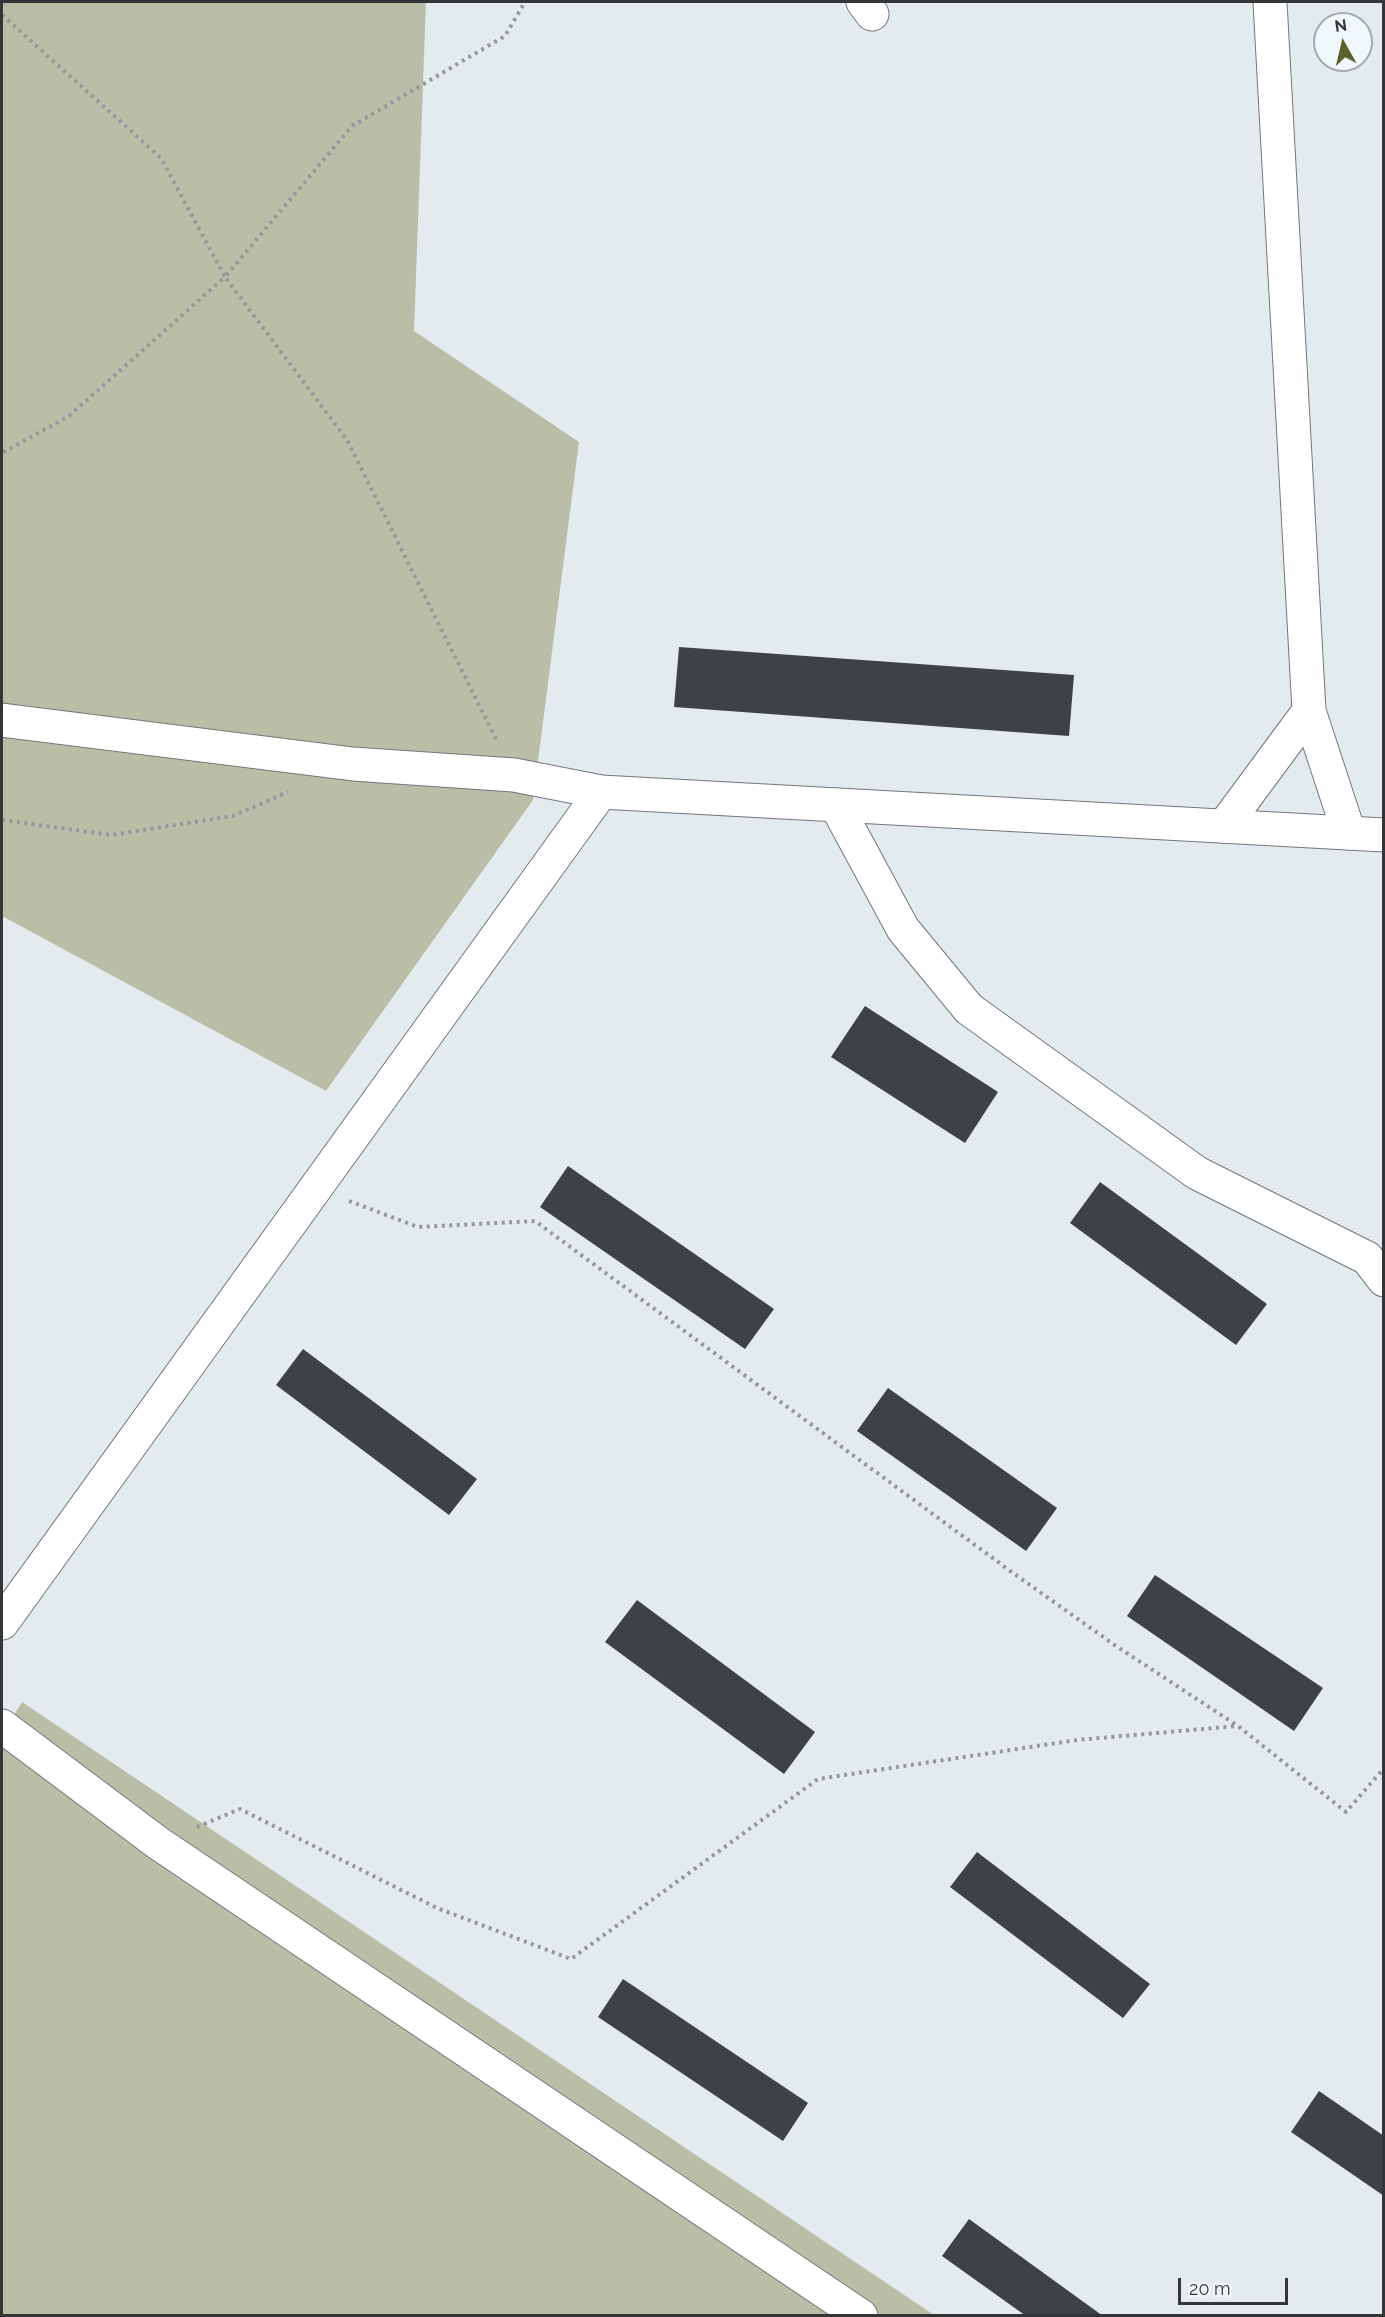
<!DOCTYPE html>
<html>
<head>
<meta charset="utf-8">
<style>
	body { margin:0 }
	#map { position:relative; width:1385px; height:2317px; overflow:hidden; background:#e4ebef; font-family:Raleway,sans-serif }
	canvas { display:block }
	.frame { position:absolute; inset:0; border:3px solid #333537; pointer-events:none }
	.north { position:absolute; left:1313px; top:12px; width:60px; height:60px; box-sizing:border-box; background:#f1f8fd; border:2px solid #a5aaae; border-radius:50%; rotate:352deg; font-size:16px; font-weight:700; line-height:24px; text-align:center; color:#333537 }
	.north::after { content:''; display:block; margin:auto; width:21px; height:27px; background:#5b602d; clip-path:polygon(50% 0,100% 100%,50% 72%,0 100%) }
	.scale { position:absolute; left:1178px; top:2278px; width:110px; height:27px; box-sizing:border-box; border:3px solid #333537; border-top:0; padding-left:8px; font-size:18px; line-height:21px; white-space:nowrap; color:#333537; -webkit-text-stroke:4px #f1f8fd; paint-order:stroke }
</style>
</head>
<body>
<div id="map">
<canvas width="1385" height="2317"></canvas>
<div class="frame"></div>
<div class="north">N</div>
<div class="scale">20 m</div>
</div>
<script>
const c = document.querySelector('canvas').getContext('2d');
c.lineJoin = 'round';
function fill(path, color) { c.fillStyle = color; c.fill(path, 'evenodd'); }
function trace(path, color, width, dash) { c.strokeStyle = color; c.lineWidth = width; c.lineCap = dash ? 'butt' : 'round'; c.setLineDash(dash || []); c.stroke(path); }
fill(new Path2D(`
	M2 2H426L414 331 579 442 533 800 326 1091 2 916Z
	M22 1702 934 2315H2V1735Z`), '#bbbea7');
fill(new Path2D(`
	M679 647 1074 675 1069 736 674 707Z
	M865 1006 998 1092 965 1143 831 1057Z
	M568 1166 774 1309 745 1349 540 1207Z
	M1100 1182 1267 1304 1236 1345 1070 1223Z
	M303 1349 477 1479 449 1515 276 1385Z
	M888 1388 1057 1508 1026 1551 857 1431Z
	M1155 1575 1323 1688 1294 1731 1127 1616Z
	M637 1600 815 1732 784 1774 605 1642Z
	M977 1852 1150 1984 1123 2018 950 1887Z
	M623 1979 808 2103 783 2141 598 2017Z
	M1319 2091 1384 2136V2196L1291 2132Z
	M969 2219 1103 2316H1026L942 2256Z`), '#3d4246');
const minor = new Path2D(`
	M863 2 872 14
	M1270 2 1309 711 1349 833
	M836 805 903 929 969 1009 1197 1173 1367 1258 1384 1280
	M1224 826 1309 711
	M2 1623 601 792
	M2 1726 158 1843 861 2316`);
const major = new Path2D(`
	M2 720 353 764 514 775 601 792 1384 835`);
trace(minor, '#71777c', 35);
trace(major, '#71777c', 35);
trace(new Path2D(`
	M2 15 161 158 225 277 69 416 2 453
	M496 739 347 440 225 277 352 126 505 36 525 2
	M2 820 111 835 233 816 288 792
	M349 1201 418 1227 535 1221 1013 1573 1116 1646 1238 1726 1346 1812 1384 1768
	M197 1827 240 1809 437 1908 571 1959 818 1779 1077 1740 1237 1726`), '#94989c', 4, [3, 4.5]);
trace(minor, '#fff', 33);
trace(major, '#fff', 33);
</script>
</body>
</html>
